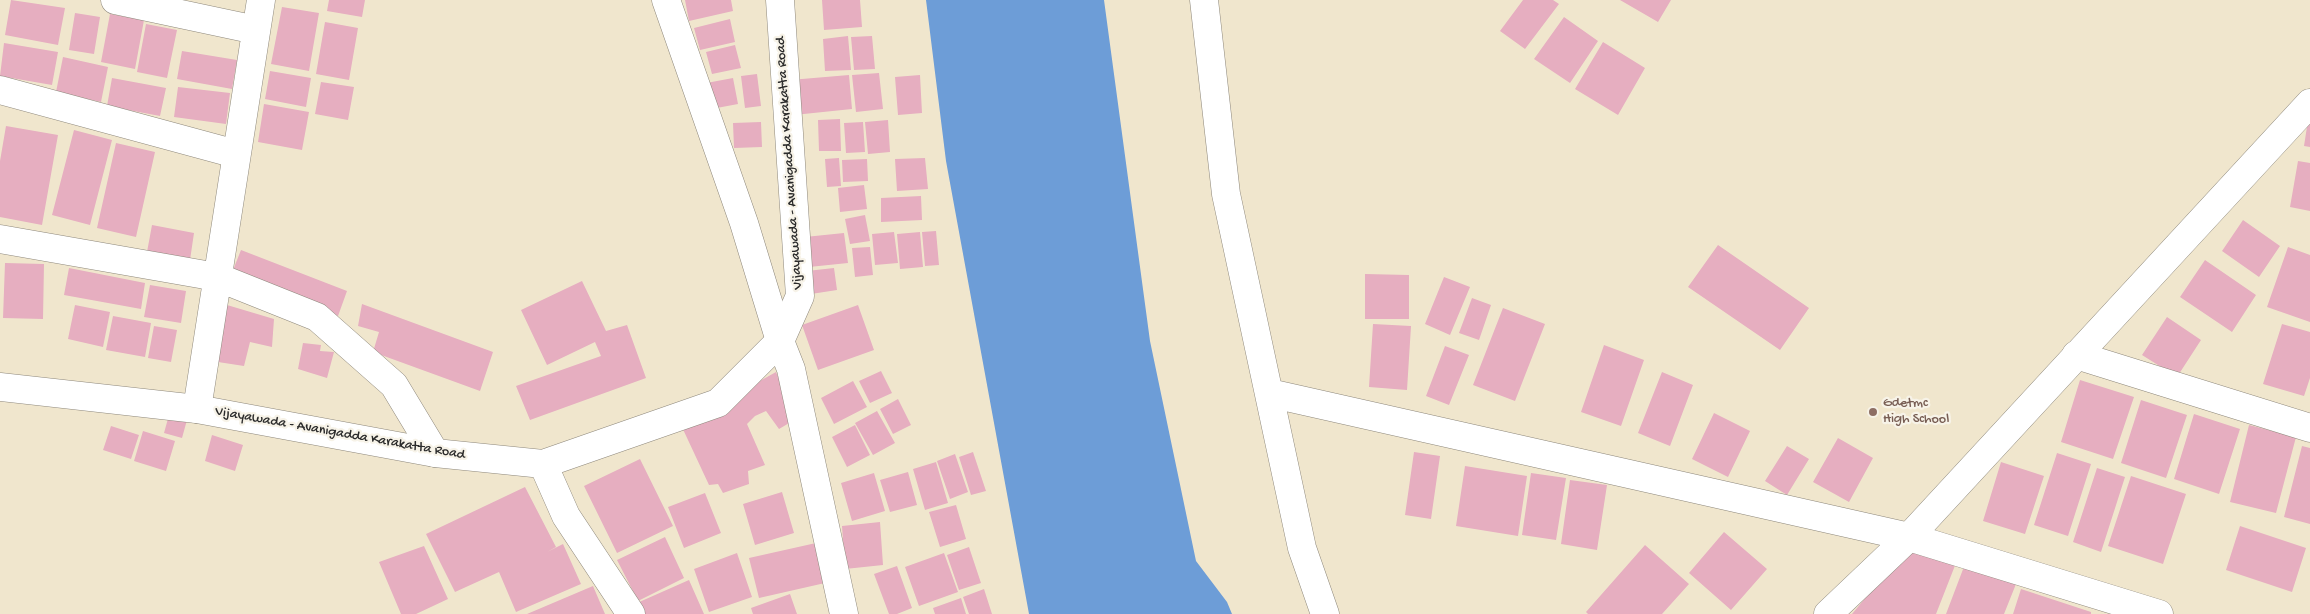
<!DOCTYPE html>
<html>
<head>
<meta charset="utf-8">
<style>
	body { margin:0 }
	canvas { display:block; background:#f0e6cd }
</style>
</head>
<body>
<canvas width="2310" height="614"></canvas>
<script>
const c = document.querySelector('canvas').getContext('2d');
c.lineJoin = 'round';
function fill(path, color) { c.fillStyle = color; c.fill(path, 'evenodd'); }
function trace(path, color, width, dash) { c.strokeStyle = color; c.lineWidth = width; c.lineCap = dash ? 'butt' : 'round'; c.setLineDash(dash || []); c.stroke(path); }
function label(font, color, halo, rows, align = 'center') {
  c.font = font + ' "Gochi Hand",sans-serif'; c.lineWidth = 4.5; c.setLineDash([]); c.textBaseline = 'middle'; c.strokeStyle = halo; c.fillStyle = color; for (const [text, x, y, turn = 0] of rows) {
    c.save(); c.translate(x, y); c.rotate((+turn || 0) * Math.PI / 180); c.textAlign = isNaN(turn) ? turn : align; if (halo) c.strokeText(text, 0, 0); c.fillText(text, 0, 0); c.restore();
  }
}
fill(new Path2D(`
	M926 0H1104L1150 341 1196 561 1227 602 1232 614H1029L946 161Z`), '#6d9dd7');
fill(new Path2D(`
	M11 0 65 8 58 45 5 35Z
	M329 0H365L362 17 327 11Z
	M685 0H731L733 11 689 21Z
	M822 0H860L862 27 824 30Z
	M1523 0H1553L1559 4 1525 49 1500 31Z
	M1620 0H1671L1658 22Z
	M282 7 319 13 309 71 271 64Z
	M75 13 100 17 94 54 69 50Z
	M110 14 144 20 135 69 101 62Z
	M1564 17 1598 41 1570 83 1534 59Z
	M730 19 735 42 700 50 694 28Z
	M325 22 358 28 349 80 316 74Z
	M146 24 177 30 167 78 137 72Z
	M848 36 851 70 825 71 823 39Z
	M872 36 875 69 854 70 851 37Z
	M1603 42 1645 68 1618 115 1575 89Z
	M4 43 58 52 52 85 0 76Z
	M735 45 741 68 712 74 706 52Z
	M182 51 237 60 232 89 177 79Z
	M63 57 108 67 101 102 56 92Z
	M270 71 311 78 306 107 265 99Z
	M879 73 883 109 856 112 852 75Z
	M757 74 761 106 745 108 741 76Z
	M849 75 852 109 794 115 790 80Z
	M920 75 922 113 898 115 895 77Z
	M112 78 166 88 160 116 107 106Z
	M733 78 738 104 706 110 701 84Z
	M321 82 354 87 348 120 315 114Z
	M178 87 230 93 226 124 174 117Z
	M264 104 309 112 302 150 258 142Z
	M2309 114H2310V147L2304 146Z
	M840 119 841 151H819L818 120Z
	M888 120 890 152 868 154 865 122Z
	M761 122 762 147 734 148 733 123Z
	M863 122 865 152 846 153 844 123Z
	M6 126 58 135 42 225 0 217V161Z
	M74 130 112 140 90 225 52 215Z
	M116 143 155 152 136 237 97 228Z
	M839 158 841 186 827 187 825 159Z
	M925 158 928 189 897 191 895 159Z
	M867 159 868 181 843 182 842 160Z
	M2298 161 2310 163V211L2290 207Z
	M864 185 867 209 840 212 838 188Z
	M921 196 922 220 881 222V198Z
	M865 215 870 241 850 244 845 219Z
	M2243 220 2280 246 2259 277 2222 251Z
	M152 225 194 233 190 260 147 252Z
	M936 231 939 265 925 266 922 232Z
	M894 232 898 263 875 265 872 234Z
	M920 232 923 267 900 269 897 234Z
	M844 233 848 263 809 267 805 237Z
	M1718 245 1809 308 1780 350 1688 287Z
	M870 247 873 275 855 277 852 248Z
	M2288 247 2310 255V322L2267 307Z
	M241 250 347 291 338 316 231 275Z
	M2205 260 2256 295 2232 332 2180 297Z
	M5 263 44 264 43 319 3 318Z
	M69 268 145 283 141 309 64 295Z
	M834 268 837 290 811 294 807 271Z
	M1365 274 1409 275V319H1365Z
	M1444 277 1470 287 1450 335 1425 324Z
	M582 281 606 331 627 325 646 378 530 420 516 386 601 356 595 342 547 365 521 310Z
	M150 285 186 291 181 323 144 317Z
	M1472 298 1491 305 1479 340 1459 333Z
	M362 304 493 352 480 391 373 352 379 332 358 326Z
	M75 305 110 312 103 347 68 339Z
	M227 305 274 319 272 347 250 342 244 366 218 362Z
	M858 305 874 350 818 370 802 325Z
	M1503 308 1545 324 1515 401 1473 385Z
	M113 316 151 323 145 357 106 350Z
	M2167 317 2201 340 2177 377 2142 355Z
	M1373 324 1411 326 1407 390 1369 387Z
	M2282 324 2310 332V378L2304 396 2263 384Z
	M154 326 177 330 171 362 148 358Z
	M303 343 321 345 320 351 334 352 327 378 298 369Z
	M1604 345 1644 360 1621 426 1581 412Z
	M1445 346 1469 355 1449 405 1426 396Z
	M881 371 892 393 870 403 859 381Z
	M776 372 796 419 779 429 766 411 755 416 747 424 765 465 748 471 749 484 723 493 718 484 709 485 681 425Z
	M1662 372 1693 385 1670 446 1638 433Z
	M2080 380 2134 397 2113 459 2061 442Z
	M853 381 867 407 834 424 821 398Z
	M898 399 911 425 893 434 880 409Z
	M2141 400 2187 415 2166 478 2121 463Z
	M877 411 895 443 873 455 855 423Z
	M1714 413 1750 431 1728 477 1692 459Z
	M2194 414 2240 429 2219 494 2174 479Z
	M169 415 187 420 182 438 164 433Z
	M855 425 870 455 847 467 832 437Z
	M2249 425 2296 437 2276 513 2230 502Z
	M111 426 139 435 131 459 103 450Z
	M143 431 175 441 166 471 134 461Z
	M212 435 243 445 235 471 205 461Z
	M1838 438 1873 458 1849 502 1813 482Z
	M1787 446 1809 459 1787 495 1765 481Z
	M2302 446 2310 448V524L2284 517Z
	M973 452 986 491 971 495 959 457Z
	M1414 452 1440 456 1431 519 1405 515Z
	M2057 453 2091 464 2068 536 2034 525Z
	M955 454 968 492 950 499 937 461Z
	M640 459 673 526 617 553 584 486Z
	M936 462 948 503 925 510 913 469Z
	M2001 462 2044 476 2025 534 1983 521Z
	M1465 466 1527 476 1518 536 1456 526Z
	M2097 468 2125 477 2101 552 2073 542Z
	M908 472 917 505 890 512 880 480Z
	M874 473 885 511 852 521 841 483Z
	M1531 473 1566 478 1556 540 1522 535Z
	M2131 476 2186 494 2163 564 2108 546Z
	M1570 480 1607 485 1597 550 1561 544Z
	M525 487 556 547 547 552 563 544 581 584 516 612 499 572 455 592 426 534Z
	M782 492 794 533 755 545 743 504Z
	M705 493 721 533 684 548 668 507Z
	M956 505 966 539 940 547 929 512Z
	M880 522 883 565 845 569 842 526Z
	M2240 526 2306 548 2292 592 2226 570Z
	M1724 532 1767 569 1731 610 1689 573Z
	M665 537 684 578 638 601 617 560Z
	M816 543 825 583 759 598 749 558Z
	M1645 545 1689 584 1662 614H1588L1586 612Z
	M424 546 448 599 416 614H401L379 562Z
	M969 547 981 583 959 590 947 555Z
	M1907 548 1956 563 1936 614H1852Z
	M737 553 752 597 709 612 694 569Z
	M944 553 958 592 919 606 905 567Z
	M1965 564 2016 584 2004 614H1946Z
	M897 566 912 608 897 614H889L874 574Z
	M689 580 704 614H642L637 603Z
	M593 586 605 614H527Z
	M984 589 992 614H969L963 597Z
	M2021 589 2091 612V614H2013Z
	M790 594 797 614H753L751 608Z
	M961 598 966 614H935L933 608Z`), '#e6aec0');
const street = new Path2D(`
	M115 0 256 30
	M666 0 744 223 780 341 791 369 844 614
	M1204 0 1226 194 1302 548 1325 614
	M0 90 236 154
	M0 239 217 277 317 317 394 385 435 453
	M2076 355 2310 428
	M1269 393 1909 537 2159 614
	M197 409 261 0`);
const secondary = new Path2D(`
	M543 464 566 516 631 614
	M1828 614 1909 537 2310 103`);
const primary = new Path2D(`
	M0 387 197 409 435 453 543 464 718 403 780 341 800 296 780 0`);
trace(street, '#8e887c', 29);
trace(secondary, '#8e887c', 29);
trace(primary, '#8e887c', 29);
trace(street, '#fff', 28);
trace(secondary, '#fff', 28);
trace(primary, '#fff', 28);
for (const [x, y, r, color] of [
	[1873,412,5,"#8d6e63"]
]) { const dot = new Path2D(); dot.arc(x, y, r, 0, 2 * Math.PI); c.fillStyle = color; c.fill(dot); trace(dot, '#f7f3e8', 2); }
label('14px', '#2b2b2b', '#f7f3e8', [
	["Vijayawada - Avanigadda Karakatta Road",790,163,-94],
	["Vijayawada - Avanigadda Karakatta Road",340,434,10]
]);
label('14px', '#785e54', '#f7f3e8', [
	["Gdetmc",1883,404],
	["High School",1883,420]
], 'left');
</script>
</body>
</html>
